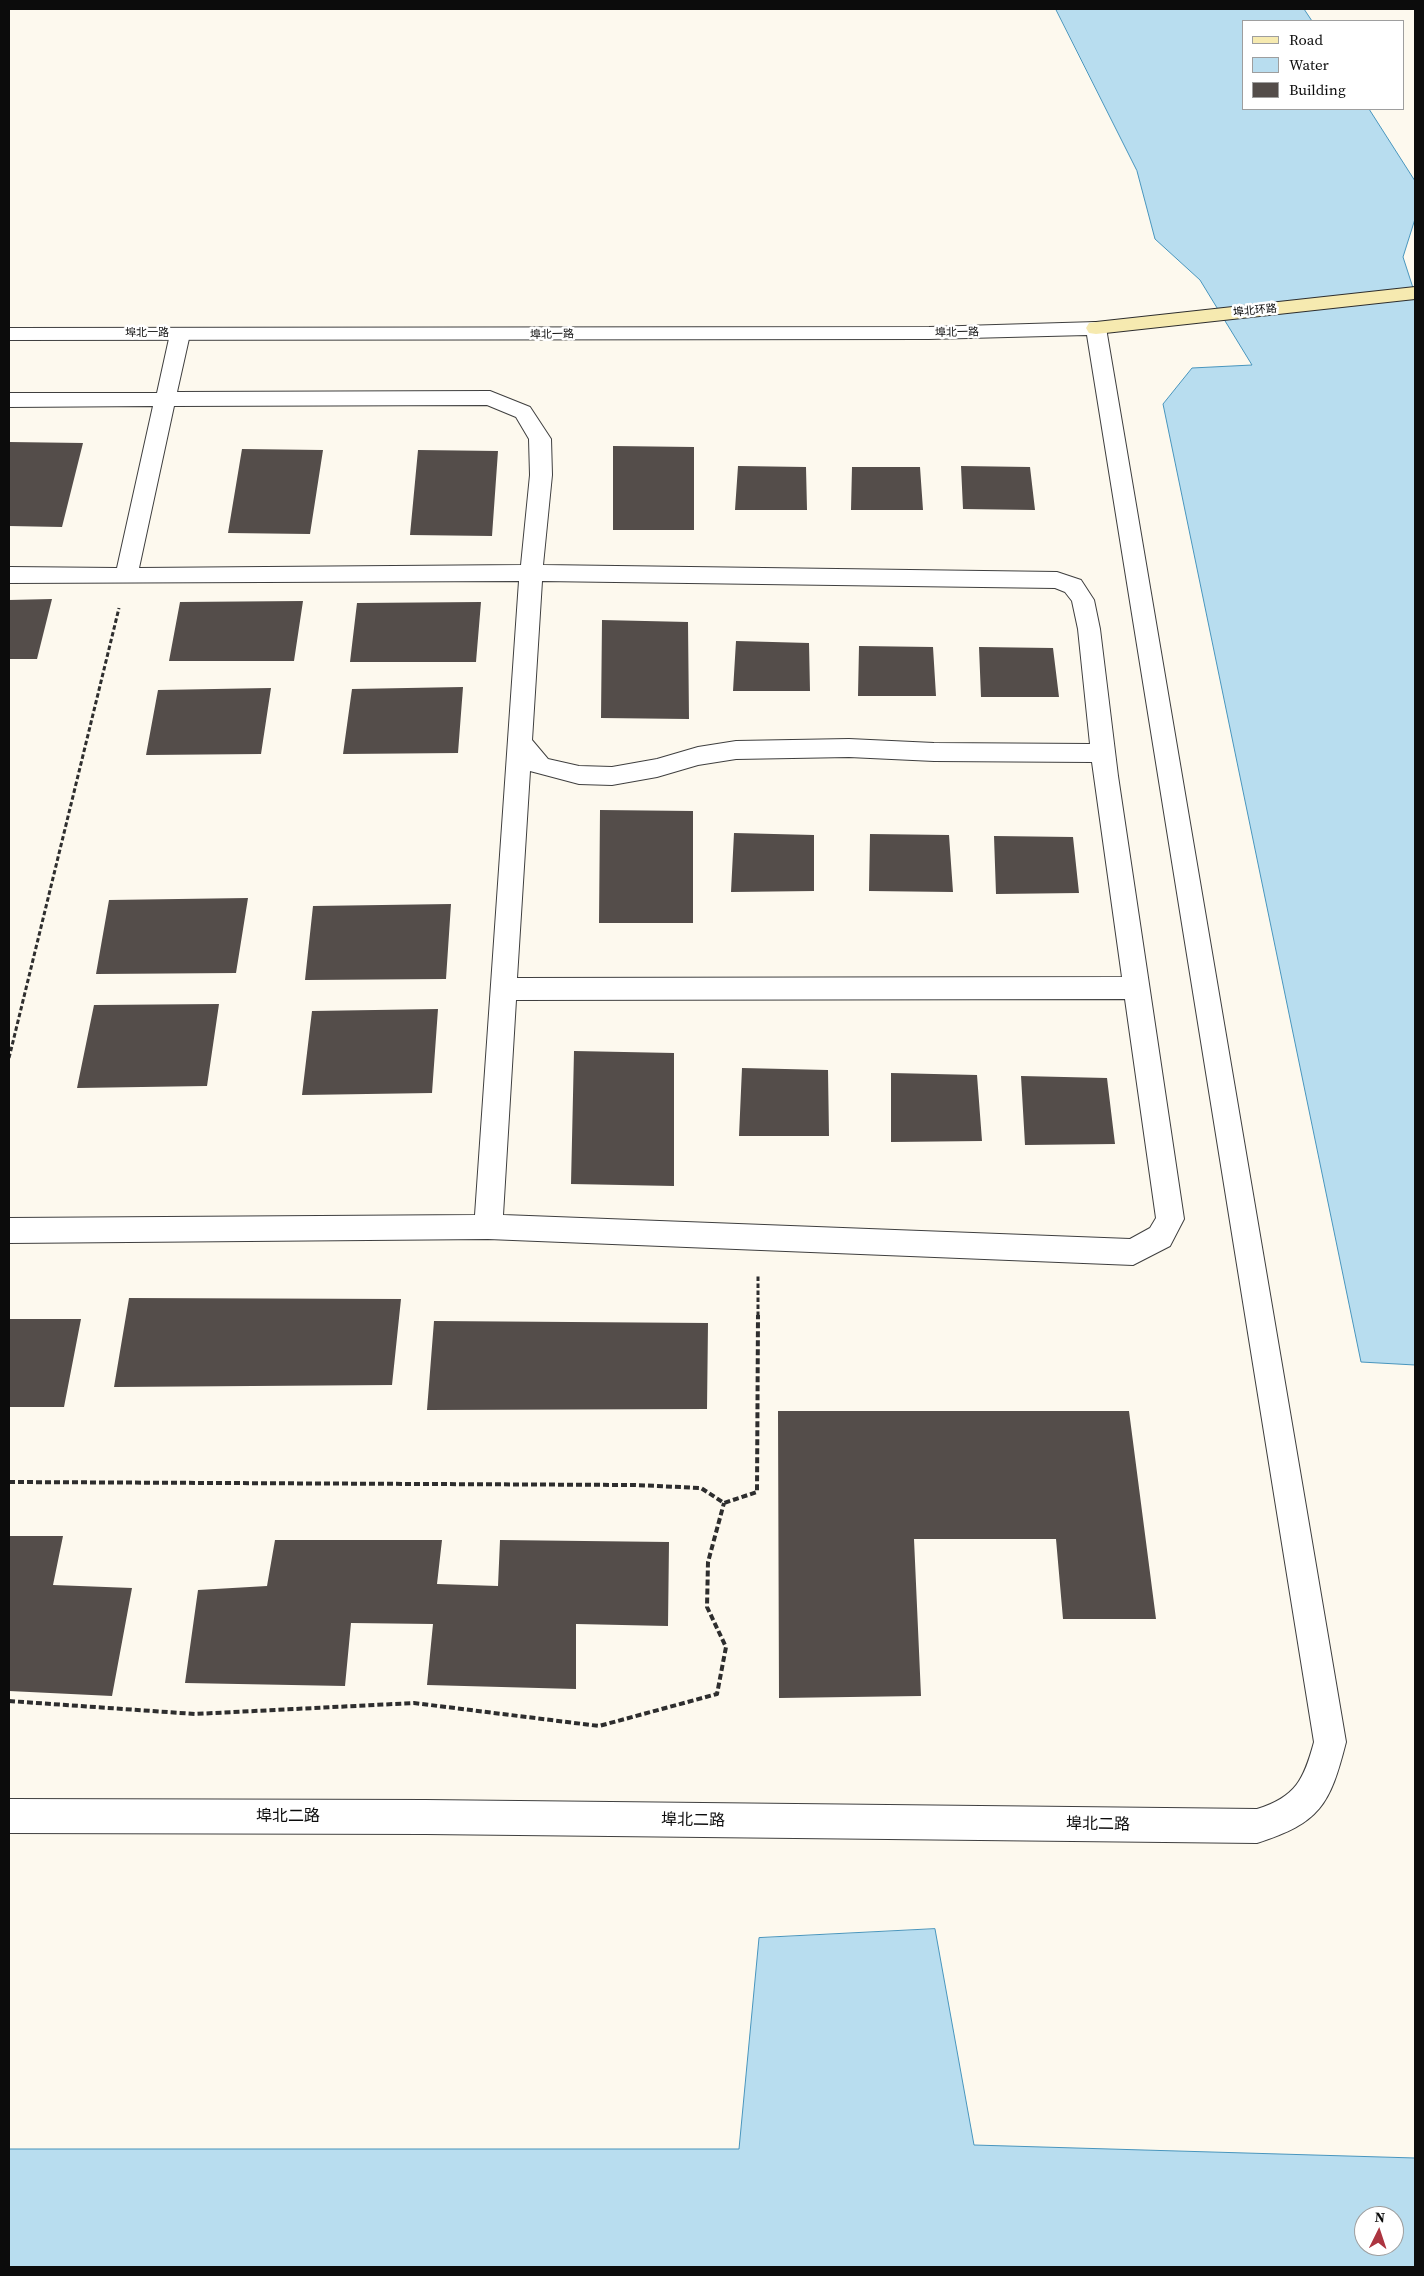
<!DOCTYPE html>
<html>
<head>
<meta charset="utf-8">
<style>
	body { margin:0 }
	#map { position:relative; width:1424px; height:2276px; overflow:hidden; background:#fdf9ee; font-family:"Source Serif 4",serif }
	canvas { display:block }
	.frame { position:absolute; inset:0; border:10px solid #0c0c0c; pointer-events:none }
	.legend { position:absolute; left:1242px; top:20px; width:162px; height:90px; box-sizing:border-box; background:#fff; border:1px solid #9e9e9e; margin:0; padding:6px 9px; list-style:none; font-size:15px; color:#0c0c0c }
	.legend li { display:flex; align-items:center; gap:10px; height:25px }
	.legend b { width:25px; border:1px solid #9e9e9e }
	.north { position:absolute; left:1354px; top:2206px; width:50px; height:50px; box-sizing:border-box; background:#fff; border:1px solid #9e9e9e; border-radius:50%; rotate:4deg; font-size:14px; font-weight:700; line-height:20px; text-align:center; color:#0c0c0c }
	.north::after { content:''; display:block; margin:auto; width:18px; height:22px; background:#ac3541; clip-path:polygon(50% 0,100% 100%,50% 72%,0 100%) }
</style>
</head>
<body>
<div id="map">
<canvas width="1424" height="2276"></canvas>
<div class="frame"></div>
<ul class="legend">
<li><b style="height:6px;background:#f6eab0"></b>Road</li>
<li><b style="height:14px;background:#b8ddef"></b>Water</li>
<li><b style="height:14px;background:#544d4a"></b>Building</li>
</ul>
<div class="north">N</div>
</div>
<script>
const c = document.querySelector('canvas').getContext('2d');
c.lineJoin = 'round';
function fill(path, color) { c.fillStyle = color; c.fill(path, 'evenodd'); }
function trace(path, color, width, dash) { c.strokeStyle = color; c.lineWidth = width; c.lineCap = dash ? 'butt' : 'round'; c.setLineDash(dash || []); c.stroke(path); }
function label(font, color, halo, rows, align = 'center') {
  c.font = font + ' "Source Serif 4","Noto Sans SC",serif'; c.lineWidth = 5; c.setLineDash([]); c.textBaseline = 'middle'; c.strokeStyle = halo; c.fillStyle = color; for (const [text, x, y, turn = 0] of rows) {
    c.save(); c.translate(x, y); c.rotate((+turn || 0) * Math.PI / 180); c.textAlign = isNaN(turn) ? turn : align; if (halo) c.strokeText(text, 0, 0); c.fillText(text, 0, 0); c.restore();
  }
}
const water = new Path2D(`
	M1056 9H1304L1312 21H1243V109H1369L1415 181V219L1403 257 1415 294V1365L1361 1362 1163 404 1192 368 1252 365 1200 280 1155 239 1137 171Z
	M935 1929 974 2145 1415 2158V2267H9V2149H739L759 1938ZM1364 2216H1394V2246H1364Z`);
fill(water, '#b8ddef');
trace(water, '#4895bd', 1);
fill(new Path2D(`
	M9 442 83 443 62 527 9 526Z
	M613 446 694 447V530H613Z
	M242 449 323 450 310 534 228 533Z
	M418 450 498 451 492 536 410 535Z
	M738 466 806 467 807 510H735Z
	M961 466 1030 467 1035 510 963 509Z
	M852 467H920L923 510H851Z
	M52 599 37 659H9V600Z
	M303 601 294 661H169L180 602Z
	M481 602 476 662H350L357 603Z
	M602 620 688 622 689 719 601 718Z
	M736 641 809 643 810 691H733Z
	M859 646 933 647 936 696H858Z
	M979 647 1053 648 1059 697H981Z
	M463 687 458 753 343 754 352 689Z
	M271 688 261 754 146 755 158 690Z
	M600 810 693 811V923H599Z
	M734 833 814 835V891L731 892Z
	M870 834 949 835 953 892 869 891Z
	M994 836 1073 837 1079 893 996 894Z
	M248 898 236 973 96 974 109 900Z
	M451 904 446 979 305 980 313 906Z
	M219 1004 207 1086 77 1088 94 1005Z
	M438 1009 432 1093 302 1095 312 1011Z
	M574 1051 674 1053V1186L571 1184Z
	M742 1068 828 1070 829 1136H739Z
	M891 1073 977 1075 982 1141 891 1142Z
	M1021 1076 1107 1078 1115 1144 1025 1145Z
	M129 1298 401 1299 392 1385 114 1387Z
	M9 1319H81L64 1407H9Z
	M434 1321 708 1323 707 1409 427 1410Z
	M778 1411H1129L1156 1619H1063L1056 1539H914L921 1696 779 1698Z
	M9 1536H63L53 1585 132 1588 112 1696 9 1691Z
	M275 1540H442L437 1584 498 1586 500 1540 669 1542 668 1626 576 1624V1689L427 1685 433 1624 351 1623 345 1686 185 1683 198 1590 267 1586Z`), '#544d4a');
const minor = new Path2D(`
	M180 328 187 329 190 334 177 392 490 391 530 407 551 439 552 475 543 565 1057 572 1081 580 1094 600 1100 629 1118 776 1184 1219 1170 1246 1133 1265 488 1239 9 1243V1218L475 1215 519 581 9 583V567L117 568 153 406 9 407V393H157L170 334 173 329ZM487 405 516 417 529 439 530 475 521 565 139 568 174 406ZM542 581 1055 588 1065 592 1072 601 1078 629 1090 744 934 743 849 739 736 741 698 747 657 759 612 767 579 766 548 759 532 740ZM849 757 934 761 1092 762 1122 977 517 978 530 771 579 784 612 785 657 777 698 765 736 759ZM1125 999 1156 1218 1150 1228 1130 1239 503 1215 516 1000Z`);
const tertiary = new Path2D(`
	M1096 322 1103 323 1106 328 1346 1742C1330 1805 1320 1823 1257 1843L426 1834 9 1833V1799L426 1800 1257 1809C1296 1797 1304 1779 1314 1742L1087 335 929 339 9 340V328L929 327Z`);
const secondary = new Path2D(`
	M1415 287V299L1096 334 1089 333 1086 328 1089 323 1096 322Z`);
trace(minor, '#3f3f3f', 2);
trace(tertiary, '#3f3f3f', 2);
trace(secondary, '#2e2e2e', 2);
trace(new Path2D(`
	M9 1058 119 608
	M758 1316V1275`), '#2e2e2e', 3, [4.5, 2.5]);
trace(new Path2D(`
	M9 1482 635 1485 701 1488 724 1503 757 1492 758 1315
	M9 1701 195 1714 414 1703 599 1726 717 1694 726 1647 707 1607 708 1562 724 1503`), '#2e2e2e', 4, [6, 3]);
fill(minor, '#fff');
fill(tertiary, '#fff');
fill(secondary, '#f6eab0');
label('11px', '#0c0c0c', '#fff', [
	["埠北环路",1255,311,-6],
	["埠北一路",147,333],
	["埠北一路",957,333,-1],
	["埠北一路",552,335,-1]
]);
label('16px', '#0c0c0c', '#fff', [
	["埠北二路",288,1817],
	["埠北二路",693,1821,1],
	["埠北二路",1098,1825,1]
]);
</script>
</body>
</html>
